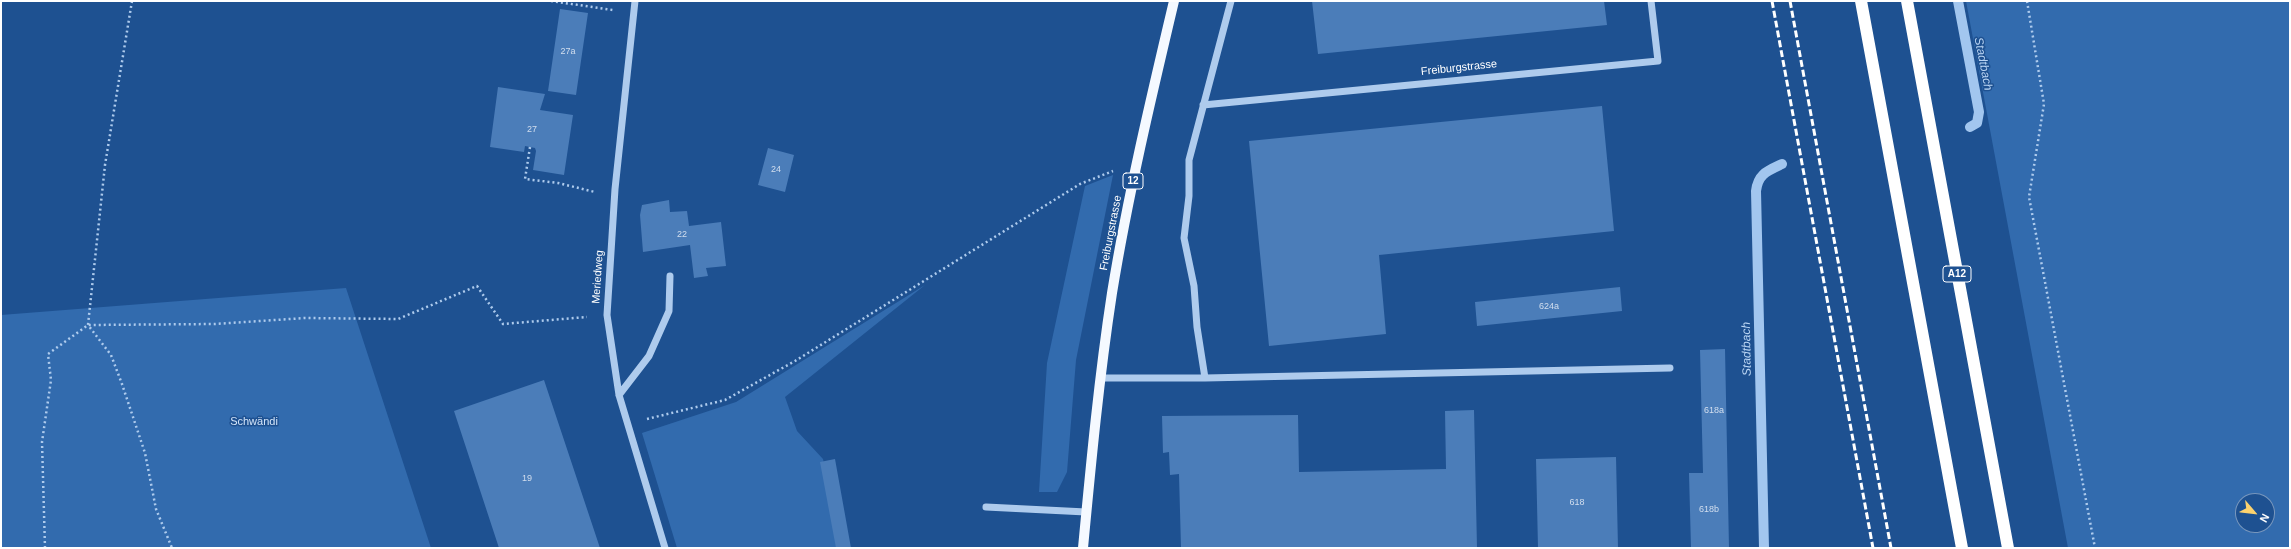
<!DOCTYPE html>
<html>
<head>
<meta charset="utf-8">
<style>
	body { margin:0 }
	#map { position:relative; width:2291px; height:549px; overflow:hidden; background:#1e5191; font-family:Helvetica,sans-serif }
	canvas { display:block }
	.frame { position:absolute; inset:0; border:2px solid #fff; pointer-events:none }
	.north { position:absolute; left:2235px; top:493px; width:40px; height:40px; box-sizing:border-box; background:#1e5191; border:1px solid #7897bd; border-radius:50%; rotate:118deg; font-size:11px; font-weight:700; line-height:16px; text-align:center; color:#fff }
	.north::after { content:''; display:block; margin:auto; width:14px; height:18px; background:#fcd26e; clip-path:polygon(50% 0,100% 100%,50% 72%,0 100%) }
</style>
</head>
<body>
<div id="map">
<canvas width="2291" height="549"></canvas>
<div class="frame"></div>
<div class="north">N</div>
</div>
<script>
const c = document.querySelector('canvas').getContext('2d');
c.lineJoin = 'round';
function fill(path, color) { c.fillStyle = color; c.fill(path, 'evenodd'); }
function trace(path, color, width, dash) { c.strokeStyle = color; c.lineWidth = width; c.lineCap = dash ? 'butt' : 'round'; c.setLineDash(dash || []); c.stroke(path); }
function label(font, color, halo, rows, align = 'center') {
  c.font = font + ' Helvetica,sans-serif'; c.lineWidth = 3; c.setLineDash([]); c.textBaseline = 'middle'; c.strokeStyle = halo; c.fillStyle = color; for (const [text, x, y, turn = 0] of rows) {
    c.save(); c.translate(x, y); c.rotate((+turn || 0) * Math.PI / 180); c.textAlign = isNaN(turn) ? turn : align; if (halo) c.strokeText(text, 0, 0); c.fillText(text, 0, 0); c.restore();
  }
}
fill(new Path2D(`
	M1966 1H2290V548H2068ZM2243 501H2267V525H2243Z
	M1113 175 1076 360 1067 472 1057 492H1039L1047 363 1085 186Z
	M925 285 785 397 797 431 823 459 842 548H677L642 433 736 402Z
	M346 288 431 548H1V315Z`), '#326bae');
trace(new Path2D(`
	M1958 1 1979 112 1977 123 1970 127
	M1764 548 1756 191C1758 174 1767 171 1782 164`), '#a2c6ef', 10);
fill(new Path2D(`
	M1312 1H1604L1607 25 1318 54Z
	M560 9 588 13 576 95 548 91Z
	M498 87 545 94 540 110 573 115 564 175 533 170 536 151 535 148 525 146 524 152 490 147Z
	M1602 106 1614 231 1379 255 1386 334 1269 346 1249 141Z
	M768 148 794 155 785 192 758 185Z
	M669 200 670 212 687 211 689 226 721 222 726 266 706 268 708 276 694 278 690 245 643 252 640 215 642 205Z
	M1620 287 1622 311 1477 326 1475 302Z
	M1725 349 1729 548H1691L1689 473H1703L1700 350Z
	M544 380 600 548H499L454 411Z
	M1474 410 1477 548H1181L1179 474 1170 475 1169 452 1163 453 1162 416 1298 415 1299 472 1446 469 1445 411Z
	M1616 457 1618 548H1538L1536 459Z
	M835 459 851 548H836L820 462Z`), '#4b7db9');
trace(new Path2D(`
	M132 1 105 165 88 325 111 355 122 384 145 453 156 509 172 548
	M551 1 613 10
	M2027 1 2044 104 2029 197 2095 548
	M530 147 525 179 558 183 595 192
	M647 419 725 400 795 361 1080 184 1113 171
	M45 548 42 442 51 380 48 354 88 325 215 324 305 318 398 319 477 286 503 324 587 317`), '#aecbed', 2.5, [2, 3]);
trace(new Path2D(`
	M635 1 615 189 607 315 619 395 665 548
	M1203 105 1658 61 1651 1
	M1100 378H1205L1670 368
	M1205 378 1197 327 1194 286 1184 238 1189 196V160L1231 1
	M619 395 649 356 669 311 670 276
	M986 507 1086 512`), '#aecbed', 7);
trace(new Path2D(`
	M1083 548C1091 463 1099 378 1112 293 1128 195 1151 98 1174 1`), '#f5f9ff', 10);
trace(new Path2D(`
	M1861 1 1962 548
	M1907 1 2008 548`), '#fff', 12);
trace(new Path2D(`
	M1772 1 1873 548
	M1790 1 1891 548`), '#fff', 3, [7, 3]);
label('9px', '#d2deee', null, [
	["27a",568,52],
	["27",532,130],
	["24",776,170],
	["22",682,235],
	["624a",1549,307],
	["618a",1714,411],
	["19",527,479],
	["618",1577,503],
	["618b",1709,510]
]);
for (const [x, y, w] of [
	[1133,181,20],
	[1957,274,28]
]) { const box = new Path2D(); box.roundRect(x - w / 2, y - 8, w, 16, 3); c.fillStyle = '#1e5191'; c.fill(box); trace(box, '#fff', 1); }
label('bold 10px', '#fff', null, [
	["12",1133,181],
	["A12",1957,274]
]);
label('11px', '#fff', '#1e5191', [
	["Freiburgstrasse",1459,68,-6],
	["Freiburgstrasse",1111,233,-79],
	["Meriedweg",598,277,-86]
]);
label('11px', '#d4e5fa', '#1e5191', [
	["Schwändi",254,422]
]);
label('italic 12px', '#bad5f4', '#1e5191', [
	["Stadtbach",1983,64,79],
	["Stadtbach",1747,349,-91]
]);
</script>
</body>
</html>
